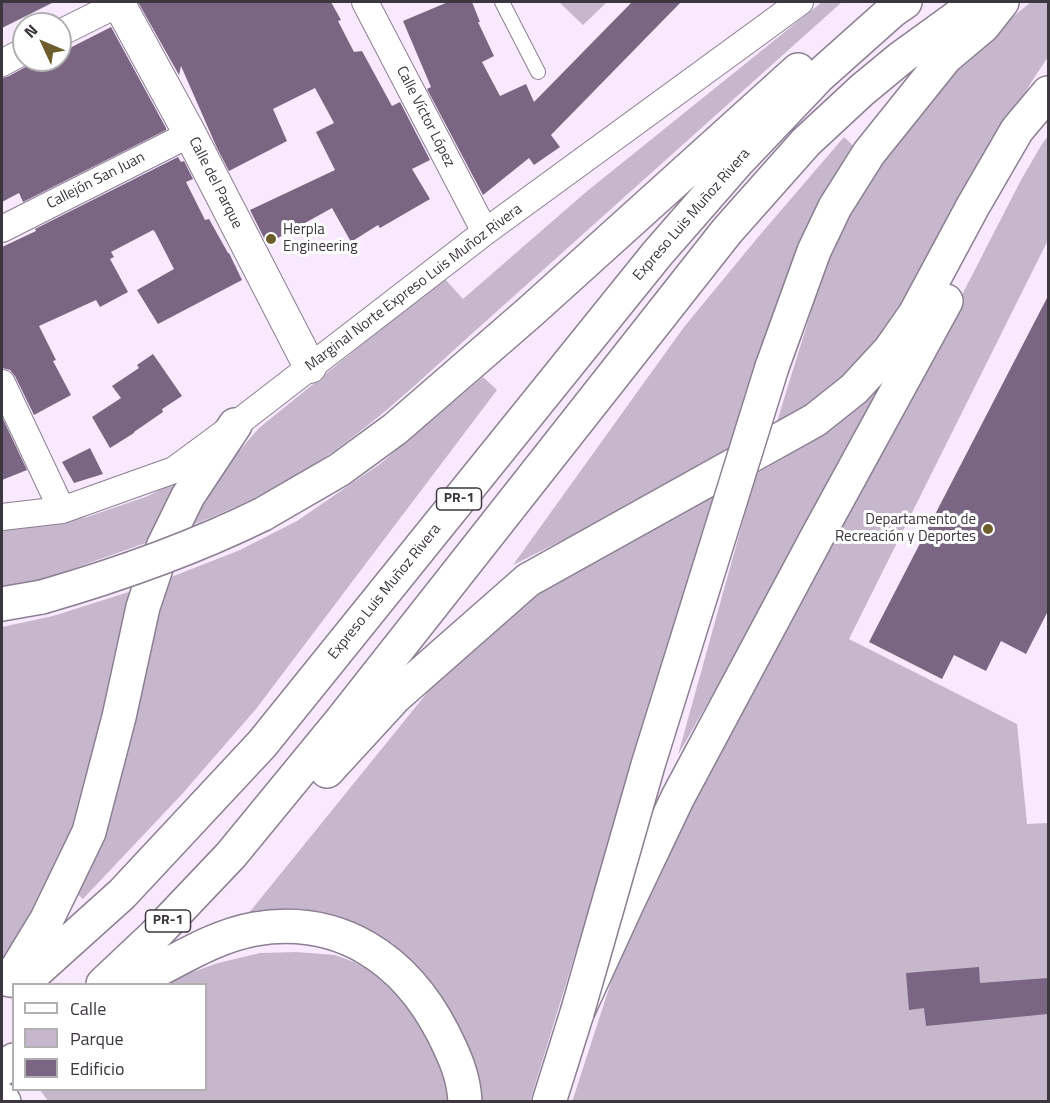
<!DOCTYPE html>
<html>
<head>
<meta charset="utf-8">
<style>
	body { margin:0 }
	#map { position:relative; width:1050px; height:1103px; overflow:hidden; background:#f8e9fe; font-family:"Titillium Web",sans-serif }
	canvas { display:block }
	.frame { position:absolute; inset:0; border:3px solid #3c363e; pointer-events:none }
	.legend { position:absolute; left:12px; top:983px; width:195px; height:108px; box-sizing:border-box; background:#fff; border:2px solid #b1afb2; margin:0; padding:8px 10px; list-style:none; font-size:18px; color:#3c363e }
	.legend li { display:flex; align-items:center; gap:12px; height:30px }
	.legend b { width:30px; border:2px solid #b1afb2 }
	.north { position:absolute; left:12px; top:12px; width:60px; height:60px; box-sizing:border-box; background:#fff; border:2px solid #b1afb2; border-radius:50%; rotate:314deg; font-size:16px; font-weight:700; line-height:24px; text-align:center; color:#3c363e }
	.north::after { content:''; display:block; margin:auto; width:21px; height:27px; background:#6d5d2a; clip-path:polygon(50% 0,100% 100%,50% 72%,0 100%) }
</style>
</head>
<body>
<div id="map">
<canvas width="1050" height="1103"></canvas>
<div class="frame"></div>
<ul class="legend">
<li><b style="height:8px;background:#fff"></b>Calle</li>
<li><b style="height:16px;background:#c6b7cd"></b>Parque</li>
<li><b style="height:16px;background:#7a6682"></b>Edificio</li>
</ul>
<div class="north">N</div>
</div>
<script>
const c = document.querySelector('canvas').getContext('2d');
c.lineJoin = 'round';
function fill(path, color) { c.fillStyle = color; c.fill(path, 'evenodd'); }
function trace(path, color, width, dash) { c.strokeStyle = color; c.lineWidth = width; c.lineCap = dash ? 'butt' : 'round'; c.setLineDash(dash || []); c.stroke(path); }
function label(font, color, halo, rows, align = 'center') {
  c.font = font + ' "Titillium Web",sans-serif'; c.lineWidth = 6; c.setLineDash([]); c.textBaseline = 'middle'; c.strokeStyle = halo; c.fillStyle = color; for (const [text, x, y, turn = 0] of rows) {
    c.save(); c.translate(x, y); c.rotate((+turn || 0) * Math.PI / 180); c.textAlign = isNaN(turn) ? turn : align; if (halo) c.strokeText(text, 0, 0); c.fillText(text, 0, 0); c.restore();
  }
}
fill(new Path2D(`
	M559 2H607L583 25Z
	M822 2H842L466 339C410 390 354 443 287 481 255 499 222 513 188 527L206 496 234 457 259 428 444 278 463 299 586 192Z
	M1031 2H1048V57L1030 84 939 253 876 351 774 431 832 244 887 150 968 54Z
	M1048 136V240L849 639 1017 724 1027 824 1048 823V1101L572 1102 612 979 678 830 853 507 1021 180 1042 144Z
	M844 137 859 151 726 459 513 565 684 327 759 236Z
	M904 345 861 434 678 755 756 474 810 443 856 404Z
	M483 377 497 390 256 709 183 793 83 899 76 893 166 579 240 550 297 521 380 464Z
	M175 482 177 483 154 540 47 578 2 588V530L87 517 148 496Z
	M717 491 530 1101 49 1102 40 1090H206V984H166L187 974 218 963 260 953 296 952 335 955 354 962 375 973 394 944 358 925 327 917 248 914 469 641 505 606Z
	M135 590 83 811 19 944 2 960V627L53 616Z`), '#c6b7cd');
fill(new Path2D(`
	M2 2H54L2 28Z
	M138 2H331L341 20 338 21 354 52 362 51 392 106 400 102 430 160 412 169 430 199 380 228 378 225 351 242 332 208 267 244 250 210 335 170 316 132 334 123 315 88 273 109 287 141 229 171 217 148 181 66 179 75Z
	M448 2H472L480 22H478L494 56 482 62 500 96 526 84 534 102 632 2H681L551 135 560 147 534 165 529 158 483 195 427 89 431 87 403 21Z
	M111 27 166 128V130L23 202 19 193 2 202V78L9 76 31 64 36 60H60V53Z
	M178 157 181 162 184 161 193 179 186 182 205 220 209 219 228 253H229L242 280 158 324 137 290 174 269 155 232 153 230 111 252 114 257 110 259 128 292 100 307 96 300 39 326 56 360 53 361 71 395 34 415 15 376 10 370 2 368V247L36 231 35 229Z
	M1048 296V611L1026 654 1001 641 986 671 954 655 942 679 869 642Z
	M153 354 182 396 162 409 163 412 134 432V433L110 448 92 417 121 398 112 386 139 368 137 365Z
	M2 417 27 470 2 480Z
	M90 448 103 474 74 483 62 462Z
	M979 967 980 983 1048 978V1014L926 1026 924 1008 909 1010 906 973Z`), '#7a6682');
const service = new Path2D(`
	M502 2 538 72`);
const minor = new Path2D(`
	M365 2 485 232
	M60 33 122 2
	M2 63 24 51
	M2 229 190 134
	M2 383 62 510
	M2 517 62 510 174 470 235 425 485 232 800 2`);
const tertiary = new Path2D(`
	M118 2 190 134 310 367`);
const motorway = new Path2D(`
	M772 367 814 251 835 207 869 153 946 57 983 26 1002 2
	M263 514 339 470 395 429 530 312 798 70
	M2 604 42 597
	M327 771 395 697 528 580 815 420 854 389 890 350 915 314 973 206 1017 130 1048 93
	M10 980 47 919 89 832 119 717 143 607 163 547 188 496 235 425
	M22 984 122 894 262 744 657 254 739 160 818 77 892 11 905 2
	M103 984 155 935 231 855 341 721 727 231 806 142 862 90 902 57 978 2
	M130 984C171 965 210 937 255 929 340 915 405 959 443 1033 454 1055 464 1076 465 1102
	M2 1069 14 1060
	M2 1099 4 1102
	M549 1102 577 1013 627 904 678 797 817 537 946 301`);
trace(service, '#8c7f92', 16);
trace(minor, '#8c7f92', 28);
trace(tertiary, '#8c7f92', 34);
trace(motorway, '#8c7f92', 36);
trace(service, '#fff', 14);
trace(minor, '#fff', 26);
trace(tertiary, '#fff', 32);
trace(motorway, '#fff', 33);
const motorwayBridge = new Path2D(`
	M42 597C118 575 192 549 263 514
	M577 1013 648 765 772 367`);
trace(motorwayBridge, '#8c7f92', 36, []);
trace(motorwayBridge, '#fff', 33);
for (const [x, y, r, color] of [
	[271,239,6,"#6d5d2a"],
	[988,529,6,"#6d5d2a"]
]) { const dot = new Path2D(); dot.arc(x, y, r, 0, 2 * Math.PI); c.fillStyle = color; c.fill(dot); trace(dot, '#fff', 2); }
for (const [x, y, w] of [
	[459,499,45],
	[168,921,45]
]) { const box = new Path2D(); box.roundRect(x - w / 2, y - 11, w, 22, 4.5); c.fillStyle = '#fff'; c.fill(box); trace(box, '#3c363e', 1.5); }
label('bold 14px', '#3c363e', null, [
	["PR-1",459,499],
	["PR-1",168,921]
]);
label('15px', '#3c363e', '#fff', [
	["Calle Víctor López",425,117,63],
	["Callejón San Juan",96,181,-27],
	["Calle del Parque",215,183,63],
	["Expreso Luis Muñoz Rivera",692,215,-49],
	["Marginal Norte Expreso Luis Muñoz Rivera",414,288,-37],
	["Expreso Luis Muñoz Rivera",385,592,-51]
]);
label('15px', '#3c363e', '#fff', [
	["Herpla",283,230],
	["Engineering",283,247],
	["Departamento de",976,520,"right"],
	["Recreación y Deportes",976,537,"right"]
], 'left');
</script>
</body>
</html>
